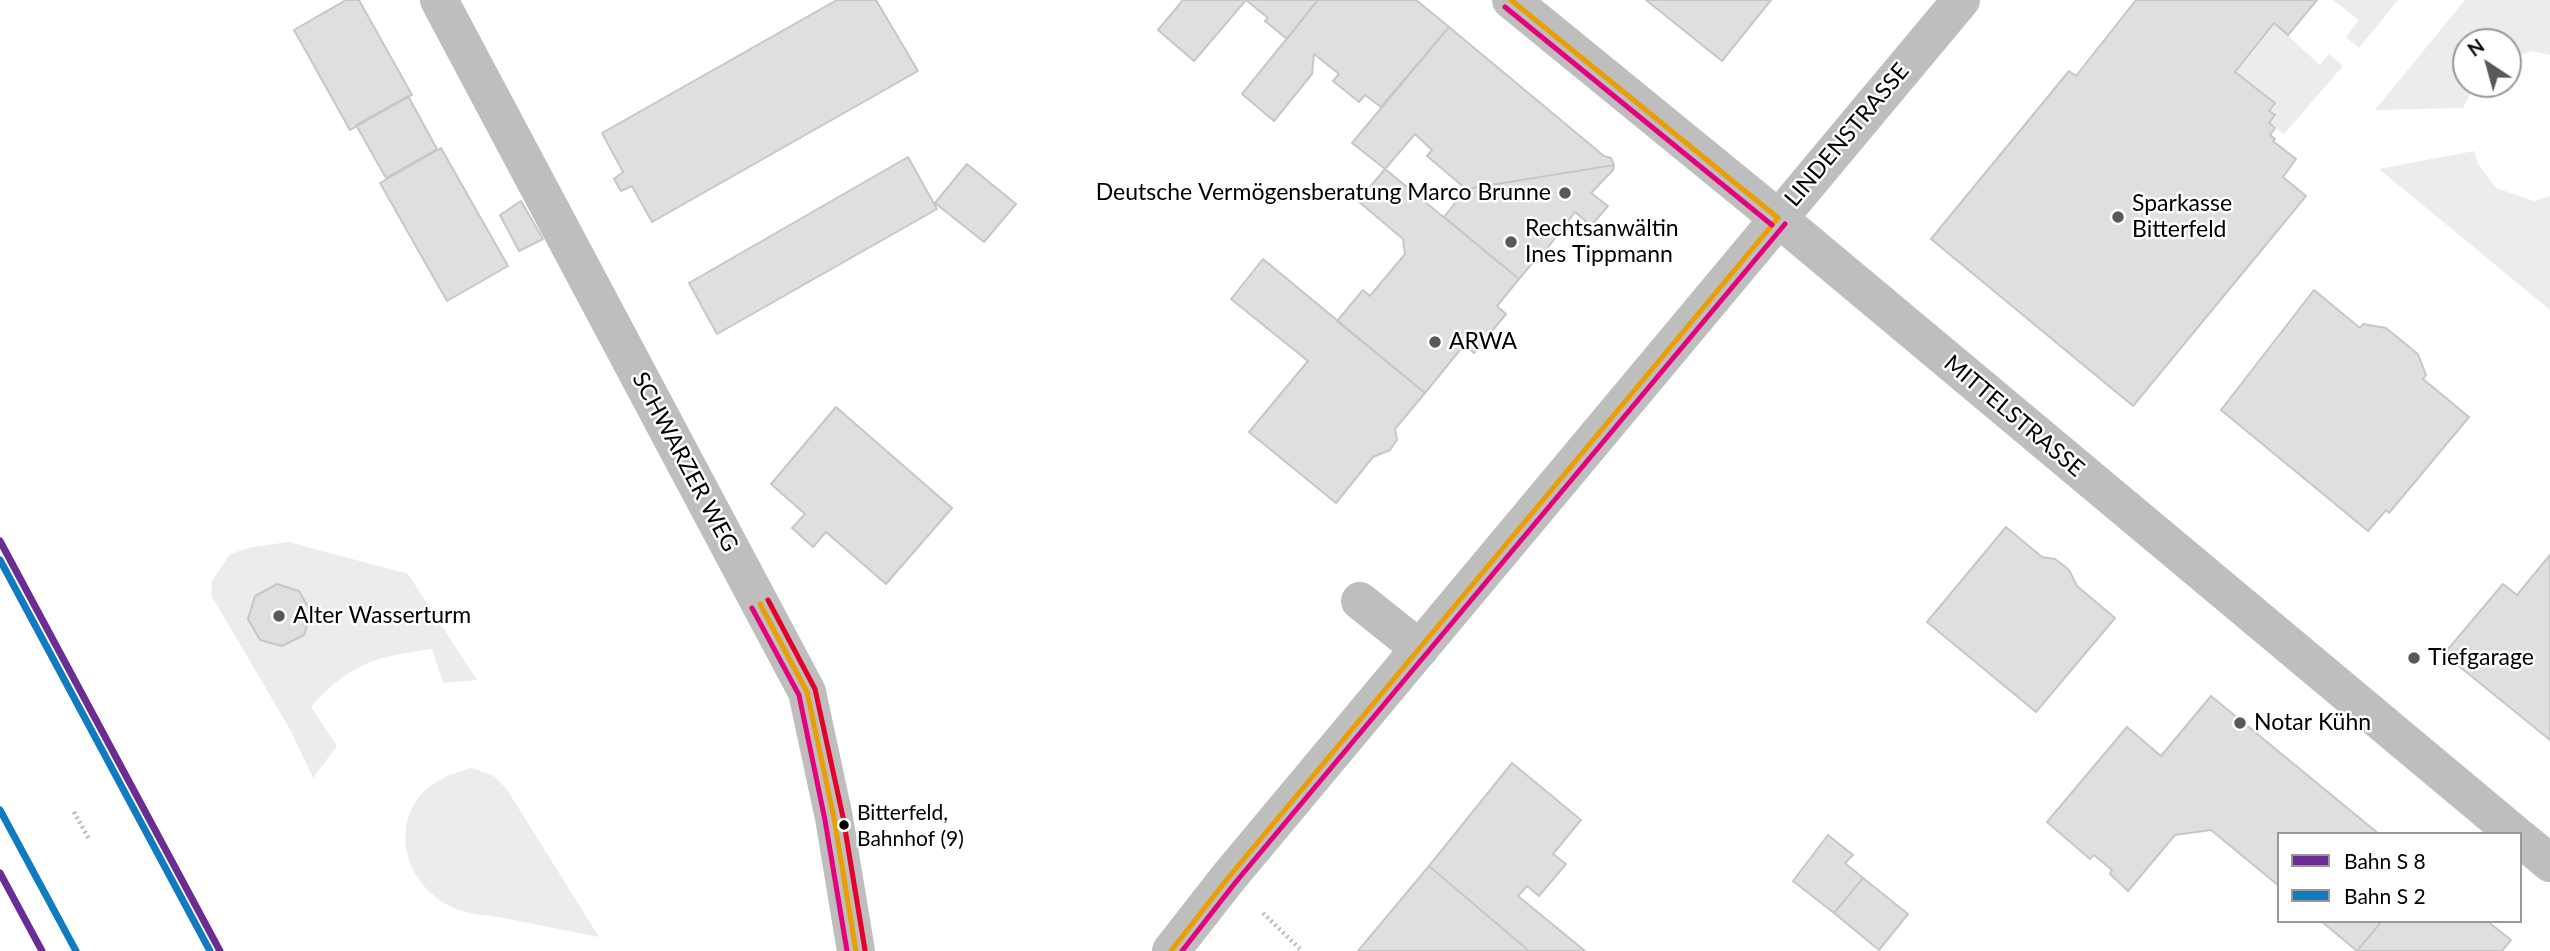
<!DOCTYPE html>
<html>
<head>
<meta charset="utf-8">
<style>
	body { margin:0 }
	#map { position:relative; width:2550px; height:951px; overflow:hidden; background:#fff; font-family:Lato,sans-serif }
	canvas { display:block }
	.legend { position:absolute; left:2277px; top:832px; width:245px; height:91px; box-sizing:border-box; background:#fff; border:2px solid #999; margin:0; padding:9px 12px; list-style:none; font-size:21px; color:#000 }
	.legend li { display:flex; align-items:center; gap:14px; height:35px }
	.legend b { width:35px; border:2px solid #999 }
	.north { position:absolute; left:2452px; top:28px; width:70px; height:70px; box-sizing:border-box; background:#fff; border:2px solid #999; border-radius:50%; rotate:324deg; font-size:19px; font-weight:700; line-height:28px; text-align:center; color:#000 }
	.north::after { content:''; display:block; margin:auto; width:24px; height:32px; background:#595959; clip-path:polygon(50% 0,100% 100%,50% 72%,0 100%) }
</style>
</head>
<body>
<div id="map">
<canvas width="2550" height="951"></canvas>
<ul class="legend">
<li><b style="height:9px;background:#6b2c94"></b>Bahn S 8</li>
<li><b style="height:9px;background:#107bc0"></b>Bahn S 2</li>
</ul>
<div class="north">N</div>
</div>
<script>
const c = document.querySelector('canvas').getContext('2d');
c.lineJoin = 'round';
function fill(path, color) { c.fillStyle = color; c.fill(path, 'evenodd'); }
function trace(path, color, width, dash) { c.strokeStyle = color; c.lineWidth = width; c.lineCap = dash ? 'butt' : 'round'; c.setLineDash(dash || []); c.stroke(path); }
function label(font, color, halo, rows, align = 'center') {
  c.font = font + ' Lato,sans-serif'; c.lineWidth = 5; c.setLineDash([]); c.textBaseline = 'middle'; c.strokeStyle = halo; c.fillStyle = color; for (const [text, x, y, turn = 0] of rows) {
    c.save(); c.translate(x, y); c.rotate((+turn || 0) * Math.PI / 180); c.textAlign = isNaN(turn) ? turn : align; if (halo) c.strokeText(text, 0, 0); c.fillText(text, 0, 0); c.restore();
  }
}
fill(new Path2D(`
	M2333 0H2398L2359 48 2346 37 2359 20Z
	M2465 0H2550V55L2531 51 2508 60V42H2466V84H2479L2471 93 2463 108 2375 110Z
	M2274 23 2320 65 2329 54 2343 66 2284 134 2269 123 2275 115 2269 111 2274 104 2235 72Z
	M2474 151 2478 164 2496 188 2534 201 2550 196V310L2379 169Z
	M289 542 408 574 477 680 443 683 432 649C377 656 348 664 311 707L337 746 313 778 291 731 211 595 212 581 230 554 252 547Z
	M472 768 494 776 506 788 599 937C565 930 532 924 499 917 485 915 469 914 456 909 420 894 397 856 408 818 417 788 445 774 472 768Z`), '#ececec');
const building = new Path2D(`
	M346 0H359L412 95 350 130 294 30Z
	M837 0H876L918 71 652 222 632 186 621 191 614 179 623 172 602 133Z
	M1183 0H1318L1287 39 1265 21 1268 18 1246 0 1194 61 1158 30Z
	M1318 0H1416L1449 27 1381 107 1365 95 1359 102 1333 81 1339 74 1314 54 1312 74 1274 121 1242 94Z
	M1646 0H1771L1722 61Z
	M2136 0H2317L2288 35 2274 23 2235 72 2275 103 2269 111 2275 115 2269 123 2275 128 2270 135 2275 139 2273 141 2296 159 2283 177 2306 196 2133 406 1931 239 2069 71 2076 76Z
	M1449 27 1604 156 1611 158 1614 165 1466 189 1427 156 1432 150 1415 134 1385 169 1352 143Z
	M408 96 437 149 386 178 356 125Z
	M441 148 508 266 447 301 380 183Z
	M908 157 937 209 717 334 689 283Z
	M967 164 1016 204 984 242 935 203Z
	M1614 165 1613 170 1591 193 1608 206 1591 226 1575 212 1537 262 1535 260 1519 279 1444 217 1466 189Z
	M1385 169 1519 279 1497 306 1506 314 1474 353 1464 345 1425 393 1337 321 1363 290 1370 296 1405 254 1403 239 1358 201Z
	M521 201 543 239 519 251 500 215Z
	M1263 259 1425 393 1395 429 1397 440 1390 450 1373 457 1336 503 1249 432 1308 361 1231 299Z
	M2314 290 2360 328 2363 324 2386 328 2418 354 2426 375 2423 379 2469 417 2389 513 2386 510 2368 531 2221 410Z
	M836 407 952 508 886 584 826 532 813 547 792 528 805 514 771 484Z
	M2006 527 2042 557 2055 559 2063 565 2069 570 2077 586 2115 618 2036 712 1927 622Z
	M2550 555V740L2444 654 2503 584 2517 595Z
	M277 584 299 591 311 612 304 635 282 646 260 640 248 619 255 596Z
	M2211 696 2379 834H2279V886L2211 830 2175 835 2128 891 2110 874 2112 870 2094 855 2090 859 2047 822 2127 727 2161 756Z
	M1512 763 1581 820 1553 854 1566 864 1539 896 1527 886 1518 896 1585 951H1529L1429 866Z
	M1828 835 1853 855 1845 863 1863 878 1834 913 1793 881Z
	M1429 866 1529 951H1358Z
	M1863 878 1908 914 1879 950 1834 913Z
	M2321 921H2382L2357 951Z
	M2382 921H2487L2511 940 2502 951H2357Z`);
fill(building, '#dfdfdf');
trace(building, '#c7c7c7', 2);
trace(new Path2D(`
	M74 812 90 841
	M1263 913 1302 951`), '#b9b9b9', 4.5, [2, 3.5]);
trace(new Path2D(`
	M439 0 807 692 834 818 856 951
	M1511 0 1778 218 2515 834
	M1360 601 1420 649
	M2520 838 2550 863
	M1171 951 1228 878 1961 0`), '#bebebe', 38);
trace(new Path2D(`
	M1511 0 1778 218
	M760 604 807 692 834 818 856 951
	M1171 951 1228 878 1778 218`), '#eb9e00', 5);
trace(new Path2D(`
	M1505 7 1772 225
	M752 608 799 695 825 820 847 951
	M1182 951 1235 883 1785 224`), '#e5007d', 5);
trace(new Path2D(`
	M768 600 815 689 843 817 865 950`), '#e4002b', 5);
trace(new Path2D(`
	M0 541 220 951
	M0 873 42 951`), '#6b2c94', 7);
trace(new Path2D(`
	M0 560 210 951
	M0 810 76 951`), '#107bc0', 7);
for (const [x, y, r, color] of [
	[1565,193,7,"#595959"],
	[2118,217,7,"#595959"],
	[1511,242,7,"#595959"],
	[1435,342,7,"#595959"],
	[279,616,7,"#595959"],
	[2414,658,7,"#595959"],
	[2240,723,7,"#595959"],
	[844,825,6,"#000"]
]) { const dot = new Path2D(); dot.arc(x, y, r, 0, 2 * Math.PI); c.fillStyle = color; c.fill(dot); trace(dot, '#fff', 2.5); }
label('21px', '#000', '#fff', [
	["Bitterfeld,",857,813],
	["Bahnhof (9)",857,839]
], 'left');
label('23px', '#000', '#fff', [
	["LINDENSTRASSE",1847,135,-50],
	["MITTELSTRASSE",2014,416,40],
	["SCHWARZER WEG",685,462,62]
]);
label('23px', '#000', '#fff', [
	["Deutsche Vermögensberatung Marco Brunne",1551,193,"right"],
	["Sparkasse",2132,204],
	["Bitterfeld",2132,230],
	["Rechtsanwältin",1525,229],
	["Ines Tippmann",1525,255],
	["ARWA",1449,342],
	["Alter Wasserturm",293,616],
	["Tiefgarage",2428,658],
	["Notar Kühn",2254,723]
], 'left');
</script>
</body>
</html>
